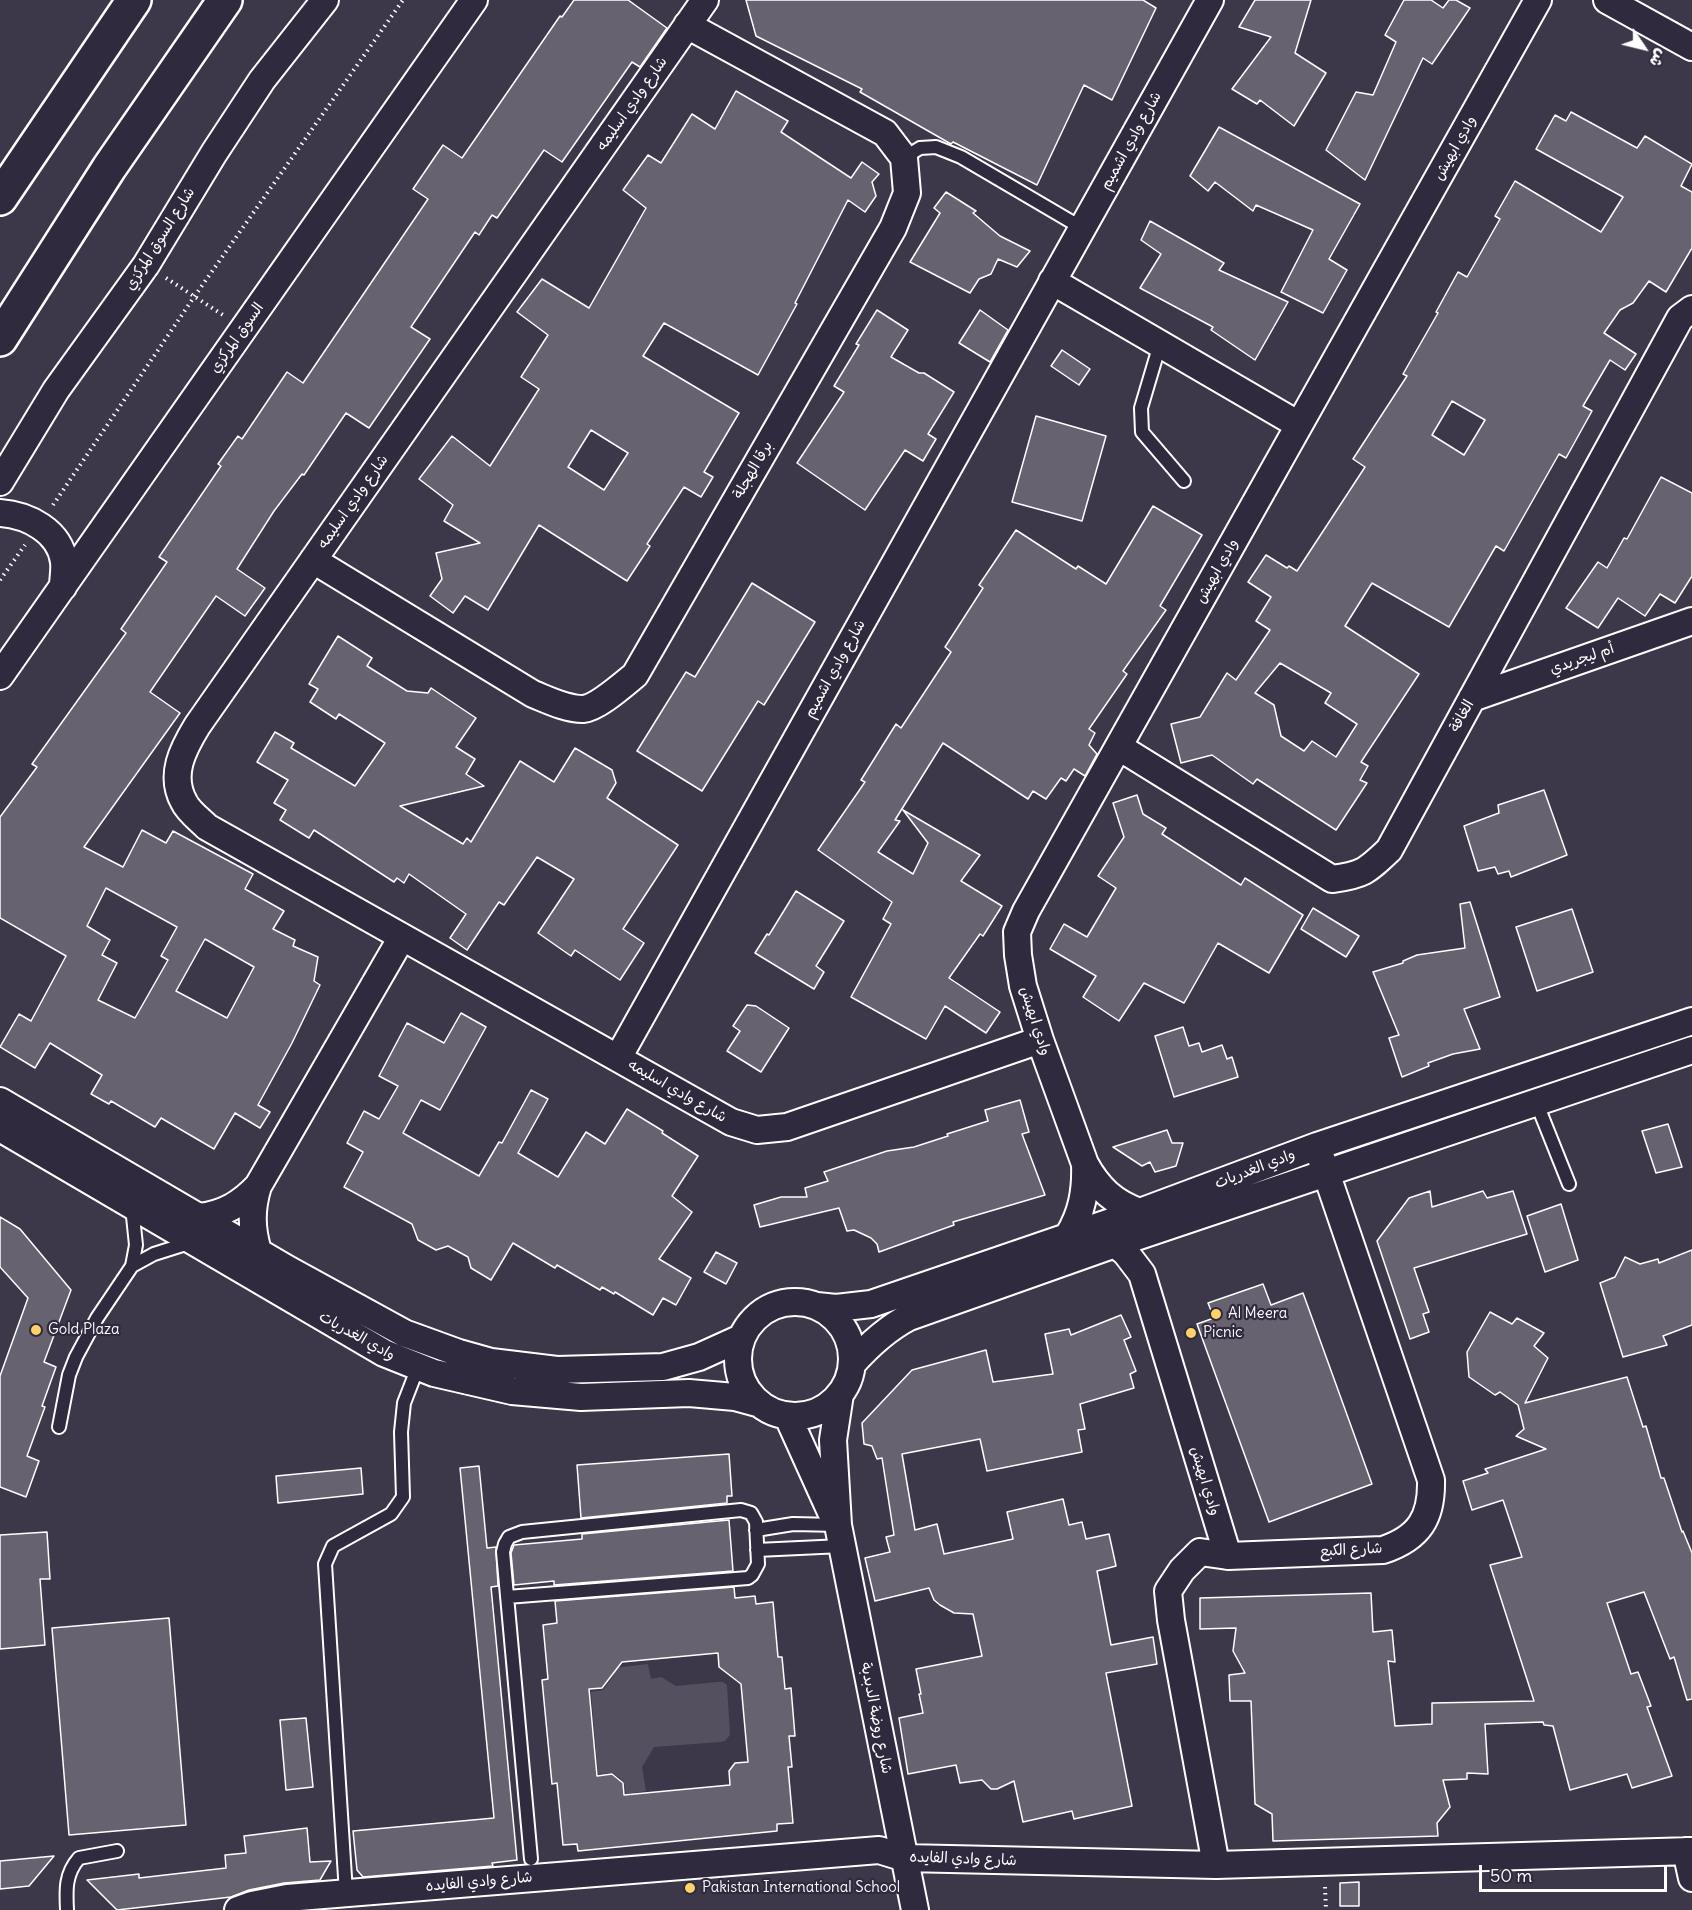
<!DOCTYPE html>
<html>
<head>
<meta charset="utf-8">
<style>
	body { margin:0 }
	#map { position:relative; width:1692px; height:1910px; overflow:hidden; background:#3c3749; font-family:Delius,"Playpen Sans Arabic",sans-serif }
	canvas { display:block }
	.north { position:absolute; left:1614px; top:18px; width:60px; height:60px; -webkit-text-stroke:4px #2f2a3d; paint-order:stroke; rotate:125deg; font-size:16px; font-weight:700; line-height:24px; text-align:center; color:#fff }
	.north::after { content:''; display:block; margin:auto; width:21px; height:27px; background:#fff; clip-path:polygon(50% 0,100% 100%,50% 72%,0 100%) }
	.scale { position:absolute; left:1479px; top:1865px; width:188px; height:27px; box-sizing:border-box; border:3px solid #fff; border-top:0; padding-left:8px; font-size:18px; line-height:21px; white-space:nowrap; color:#fff; -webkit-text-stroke:4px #2f2a3d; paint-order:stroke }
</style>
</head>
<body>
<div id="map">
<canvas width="1692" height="1910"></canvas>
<div class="north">ش</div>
<div class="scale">50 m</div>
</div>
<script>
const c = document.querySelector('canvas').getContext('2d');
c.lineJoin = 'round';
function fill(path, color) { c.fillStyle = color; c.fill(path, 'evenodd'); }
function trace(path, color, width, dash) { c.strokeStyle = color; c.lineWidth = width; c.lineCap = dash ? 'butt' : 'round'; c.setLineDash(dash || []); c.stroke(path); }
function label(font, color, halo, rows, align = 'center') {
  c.font = font + ' Delius,"Playpen Sans Arabic",sans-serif'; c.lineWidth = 4.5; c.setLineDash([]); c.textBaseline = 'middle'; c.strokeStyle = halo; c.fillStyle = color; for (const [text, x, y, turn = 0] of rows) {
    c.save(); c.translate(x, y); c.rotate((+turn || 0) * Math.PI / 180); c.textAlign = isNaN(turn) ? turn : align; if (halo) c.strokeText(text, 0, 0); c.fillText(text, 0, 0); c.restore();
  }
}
fill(new Path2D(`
	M648 1664 651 1679 661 1677 676 1686 717 1682H723L727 1685 730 1735 725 1741 720 1742 654 1747 642 1767 646 1791 626 1794 624 1782 613 1773 598 1774 591 1692 603 1690 614 1675V1668Z`), '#555060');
const building = new Path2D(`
	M574 0H628L667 28 640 67 632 62 562 162 544 150 497 218 492 215 479 235 475 232 411 327 430 339 369 428 346 413 304 475 302 474 274 511 237 569 265 588 245 616 216 596 150 692 180 713 84 847 123 867 142 830 166 843 173 831 253 874 245 889 284 911 273 929 295 940 293 946 318 957 314 981 320 985 292 1043 258 1105 270 1112 260 1128 235 1113 214 1149 161 1118 155 1127 111 1101 109 1104 91 1094 102 1075 50 1043 35 1068 0 1047 19 1014 31 1021 66 956 0 918V817L37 767 32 764 126 633 121 629 167 562 159 557 221 466 218 464 238 436 242 439 287 372 303 383 428 199 413 189 443 145 462 158 560 16 562 17ZM106 888 177 927 161 956 168 960 135 1018 98 1000 117 963 102 955 110 940 87 926ZM205 939 254 967 227 1018 176 991Z
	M746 0H1143L1156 8 1112 100 1084 85 1037 185 953 142 951 144 860 92 862 89 756 36Z
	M1255 0H1311L1295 53 1326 73 1294 126 1260 100 1257 104 1232 89 1271 37 1239 27Z
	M1404 0H1431L1443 8 1449 0H1456L1470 8 1432 64 1423 58 1365 180 1326 150 1356 92 1373 95 1396 42 1385 35Z
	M736 91 788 121 781 132 851 178 862 162 879 174 872 182 876 196 865 212 848 200 795 303 797 304 758 375 664 323 643 356 739 413 704 472 713 477 701 497 684 487 647 544 650 546 627 581 539 525 488 610 465 596 453 613 430 596 442 579 436 553 480 543 444 521 453 505 419 479 452 436 490 466 539 389 521 377 548 335 517 312 542 279 589 308 646 208 623 190 648 155 661 163 692 114 715 129ZM591 430 628 453 604 490 568 467Z
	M1571 112 1637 148 1645 136 1692 164 1681 186 1692 192V248L1666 292 1649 281 1633 303 1620 310 1604 333 1636 354 1625 370 1610 360 1583 406 1592 411 1566 458 1559 454 1504 551 1496 546 1449 627 1372 583 1345 626 1419 674 1361 762 1368 766 1360 780 1367 783 1336 830 1257 779 1253 784 1212 755 1181 763 1171 724 1200 717 1227 673 1236 680 1270 630 1256 621 1271 597 1248 582 1266 555 1287 568 1289 566 1297 571 1365 467 1353 459 1407 376 1403 374 1438 313 1436 312 1458 272 1467 277 1500 219 1495 216 1515 181 1601 232 1623 197 1536 149 1555 115 1566 121ZM1452 401 1485 420 1464 455 1432 435ZM1280 663 1331 693 1325 703 1357 724 1336 757 1312 741 1304 751 1281 736 1274 705 1255 693Z
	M1219 127 1360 204 1329 259 1347 270 1323 313 1281 292 1313 230 1256 205 1253 211 1215 182 1208 191 1190 176Z
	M946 192 976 211 973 213 1000 236 1030 251 1017 267 998 259 991 274 979 279 970 293 910 262 940 213 934 208Z
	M1150 221 1224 263 1219 270 1288 302 1255 360 1211 330 1213 327 1140 288 1161 254 1141 240Z
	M877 310 908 330 891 357 919 373H924L954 392 928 434 936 439 923 461 905 450 865 510 797 463 844 392 834 386 859 345 856 344Z
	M980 310 1008 330 990 362 959 343Z
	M1062 350 1090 369 1079 385 1051 366Z
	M1036 416 1106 436 1082 521 1012 502Z
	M1661 477 1692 493V576L1675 603 1660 594 1645 616 1618 598 1598 628 1566 608 1598 562 1607 568 1624 538 1627 539Z
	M1153 506 1202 535 1160 606 1166 610 1123 671 1127 674 1089 729 1095 733 1089 745 1097 754 1085 776 1074 769 1066 781 1061 778 1046 799 1033 791 1028 799 943 743 895 820 900 821 878 852 913 874 928 843 903 810 980 855 961 881 1002 906 983 936 980 934 949 978 1000 1012 986 1033 945 1006 926 1039 851 997 891 924 883 919 892 902 818 850 865 782 861 780 896 724 901 728 951 652 945 647 983 588 979 585 1016 530 1076 569 1078 566 1106 584Z
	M752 583 815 622 764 705 758 701 702 791 637 751 686 672 695 677Z
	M338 636 372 658 367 666 407 691 428 693 431 688 476 718 456 747 475 759 466 774 484 786 400 806 463 844 467 838 471 842 520 761 554 782 575 748 612 770 616 783 607 798 678 845 623 929 644 943 620 980 575 950 571 956 538 933 574 879 537 857 504 905 499 902 467 950 450 938 466 914 409 874 404 883 397 878 394 882 314 830 309 838 280 820 286 810 274 803 288 780 257 762 275 732 294 743 291 748 355 786 385 743 339 714 336 719 310 702 318 689 309 684Z
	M1544 790 1567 855 1511 877 1509 871 1498 874 1495 867 1478 871 1464 826 1499 813 1498 805Z
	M1137 795 1143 814 1166 828 1162 834 1241 885 1245 878 1303 915 1269 973 1218 943 1184 1003 1144 983 1119 1021 1083 997 1096 976 1050 949 1064 924 1087 937 1116 888 1098 876 1124 837 1113 803Z
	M796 891 844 921 816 966 824 972 814 989 755 953 767 934 769 935Z
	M1470 902 1500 997 1464 1009 1480 1049 1453 1054 1428 1063 1429 1066 1402 1077 1389 1038 1399 1035 1373 972 1403 963V961L1417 955 1465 948 1460 904Z
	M1313 908 1359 936 1346 957 1301 929Z
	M1572 909 1593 972 1537 991 1516 927Z
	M747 1005 756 1006 789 1028 761 1072 727 1051 740 1031 733 1026Z
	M461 1013 486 1027 440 1110 421 1100 403 1133 479 1176 499 1142 502 1143 531 1090 548 1099 518 1153 558 1177 586 1132 605 1144 627 1109 663 1131 662 1133 698 1156 672 1196 692 1212 659 1259 691 1278 676 1305 663 1298 653 1315 615 1292 614 1294 602 1287 600 1290 557 1265 555 1268 513 1243 491 1280 471 1268 468 1257 448 1246 436 1250 418 1240 412 1224 344 1187 363 1152 347 1143 364 1111 379 1119 398 1086 379 1076 407 1023 444 1043Z
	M1183 1027 1189 1046 1199 1043 1202 1052 1222 1045 1227 1059 1232 1057 1238 1077 1174 1097 1155 1036Z
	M1020 1100 1029 1132 1022 1134 1045 1195 953 1222 954 1225 879 1252 877 1244 871 1238 854 1230 847 1231 839 1208 760 1227 754 1205 781 1197H807L805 1188 828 1181 824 1172 887 1151 914 1147 948 1136 947 1134 988 1121 985 1110Z
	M1668 1124 1682 1167 1656 1173 1642 1131Z
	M1167 1130 1172 1143H1183L1176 1166 1155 1172 1150 1162 1142 1166 1113 1147Z
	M1430 1191 1432 1207 1483 1191 1487 1198 1513 1191 1527 1234 1414 1268 1429 1312 1423 1314 1429 1332 1410 1339 1377 1241 1409 1198Z
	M1561 1204 1578 1260 1545 1272 1527 1216Z
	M0 1217 20 1229 71 1290 44 1362 56 1367 42 1406 45 1407 27 1456 39 1461 26 1497 0 1487V1376L28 1298 0 1267Z
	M1692 1250V1325L1663 1336 1667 1345 1623 1357 1600 1283 1615 1277 1625 1257 1640 1264 1658 1259 1659 1263Z
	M716 1252 737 1263 726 1284 704 1272Z
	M1263 1284 1271 1305 1303 1293 1372 1484 1269 1522 1197 1324 1214 1318 1208 1303Z
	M1490 1312 1512 1324 1517 1318 1544 1333 1534 1346 1548 1358 1525 1403 1627 1377 1643 1427 1646 1426 1661 1478H1664L1682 1532 1683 1531 1692 1553V1699L1687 1700 1674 1657 1670 1659 1644 1592 1607 1603 1631 1674 1638 1672 1651 1706 1647 1707 1672 1776 1632 1788 1627 1774 1570 1790 1553 1726 1544 1725 1543 1722 1485 1724 1488 1774 1467 1773V1779L1443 1780 1450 1807 1437 1823 1438 1836 1273 1841 1272 1814 1255 1804 1251 1701H1230L1229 1675 1245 1673 1233 1651 1236 1628 1200 1629V1598L1371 1593 1373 1632 1392 1630 1395 1662 1388 1661 1395 1726 1432 1724V1703L1534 1701 1490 1565 1522 1557 1503 1500 1472 1510 1463 1481 1488 1473 1485 1469 1546 1449 1516 1436 1524 1429 1518 1405 1500 1392 1495 1395 1469 1377 1467 1352Z
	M1121 1315 1131 1337 1124 1340 1136 1371 1130 1374 1134 1388 1080 1404 1085 1429 1078 1430 1082 1452 987 1471 980 1439 902 1454 915 1530 937 1524 944 1554 1013 1539 1007 1512 1063 1499 1069 1525 1082 1522 1086 1539 1109 1534 1116 1566 1097 1571 1111 1645 1153 1637 1157 1664 1106 1673 1132 1806 1074 1819 1072 1811 1023 1822 1014 1781 997 1789H991L982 1780 960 1783 956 1765 908 1774 899 1718 923 1713 919 1694H921L916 1669 982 1656 973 1614 954 1613 940 1605 934 1600 929 1588 875 1601 865 1558 890 1552 886 1537 894 1535 882 1458 877 1459 872 1446 864 1444 862 1423 912 1370 986 1350 993 1382 1053 1374 1045 1334 1069 1329 1071 1335Z
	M729 1454 732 1496H727V1503L581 1518 577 1465Z
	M479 1466 487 1548 496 1547 498 1586 491 1587 517 1860 492 1863 493 1866 363 1877 357 1870 353 1831 494 1818 460 1468Z
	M361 1468 363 1494 278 1503 276 1476Z
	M729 1520 733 1571 554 1585V1581L514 1585 511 1553 514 1545 582 1539V1534Z
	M47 1532 50 1579H40L45 1645 0 1649V1535Z
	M734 1587 735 1598 755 1596 756 1604 773 1602 778 1657H782L785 1689 791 1688 795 1736H789L792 1767H788L793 1823 777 1824V1831L578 1851 577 1844 563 1845 557 1783 552 1784 542 1680 548 1679 543 1625 557 1623 555 1601ZM718 1653 719 1667 741 1684 748 1762 735 1763 729 1771 730 1785 624 1795 623 1783 612 1774 597 1776 589 1689 602 1688 622 1662Z
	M169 1618 186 1825 69 1835 52 1628Z
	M306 1718 313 1787 286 1790 280 1720Z
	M307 1828 310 1862 331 1861 320 1880 284 1883 249 1890 231 1897 117 1910 87 1880 139 1874V1878L226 1868 225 1855 246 1853 244 1836Z
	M54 1856 29 1886 0 1889V1861Z
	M1359 1882V1906H1340V1883Z`);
fill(building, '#666270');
trace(building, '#fff', 1.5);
const lane = new Path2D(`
	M904 158 920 148 936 147 961 157 1082 228
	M1160 344 1141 408 1142 432 1184 481
	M1537 1104 1569 1184
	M132 1266 154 1254 192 1242
	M59 1427 69 1375 76 1357 97 1318 132 1266 136 1245 132 1207
	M756 1530 793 1524 838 1525
	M757 1550 842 1546
	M507 1597 748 1578 752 1575 758 1564 756 1522 751 1513 741 1510 522 1532 509 1537 505 1544 503 1552 531 1859
	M346 1893 325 1564 333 1546 391 1514 403 1497 401 1432 404 1403 418 1367
	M67 1910C66 1890 65 1874 79 1858L117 1851`);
const street = new Path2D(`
	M705 0 197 726C183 749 169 775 184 802 188 811 200 820 207 827L731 1122 757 1130 787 1127 1040 1040
	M1607 0 1692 47
	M1052 281 1299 425
	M0 482 56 390 146 265 214 153 262 80 325 0
	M0 513C28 515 60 531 64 562 65 570 63 579 63 587
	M313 560 533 694C548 700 566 709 583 709 597 708 624 684 635 675L893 228 907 193 904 158 885 133 687 25
	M0 676 474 0
	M1472 698 1692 621
	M1119 747 1332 879C1363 875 1367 871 1389 850L1680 318 1692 309
	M618 1058 1210 0
	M0 1101 289 1270 404 1333 459 1353 491 1362 557 1370 663 1367 699 1357 741 1338
	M0 1128 384 1353 434 1373 512 1391 581 1397 689 1393 735 1397 757 1403
	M1140 1212C1114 1203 1098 1188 1085 1164L1040 1040 1023 986 1018 955 1017 932 1026 911 1538 0
	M199 1217C224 1214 241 1204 258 1186L402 937
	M1068 1236C1082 1213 1086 1191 1085 1164
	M1115 1244 1126 1253 1142 1274 1228 1556
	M258 1251C251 1228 251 1209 258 1186
	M738 1359a57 57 0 1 1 114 0a57 57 0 1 1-114 0Z
	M817 1306 836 1308 871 1304 1140 1212 1317 1146 1692 1021
	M852 1364C869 1345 886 1329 909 1317L1115 1244 1692 1050
	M840 1394 833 1440 838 1525 915 1910
	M788 1417 831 1512
	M1686 1851 1692 1878
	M1216 1865 1171 1620 1168 1591 1182 1570 1200 1552 1228 1556 1383 1550C1419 1538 1432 1518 1431 1480L1317 1146
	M238 1910 252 1905 287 1898 879 1850 905 1858 1216 1865 1692 1851`);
const secondary = new Path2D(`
	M0 198 134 0
	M0 339 109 168 225 0`);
trace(lane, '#fff', 16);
trace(street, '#fff', 30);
trace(secondary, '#fff', 38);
trace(new Path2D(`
	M166 278 223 315
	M53 505 194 297 403 0
	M0 580 25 545
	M1325 1887 1326 1910`), '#fff', 4, [1.5, 4.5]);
trace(lane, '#2f2a3d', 12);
trace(street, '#2f2a3d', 26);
trace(secondary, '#2f2a3d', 33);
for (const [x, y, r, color] of [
	[1216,1314,6,"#ffd166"],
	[36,1330,6,"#ffd166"],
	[1191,1333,6,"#ffd166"],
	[690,1888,6,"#ffd166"]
]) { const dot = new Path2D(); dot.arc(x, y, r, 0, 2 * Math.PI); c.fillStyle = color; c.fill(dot); trace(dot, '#2f2a3d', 2); }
label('15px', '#fff', '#2f2a3d', [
	["شارع وادي اسليمه",632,104,-55],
	["شارع وادي اشميم",1131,141,-61],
	["وادي ابهيش",1455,148,-61],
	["شارع السوق المركزي",160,239,-58],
	["السوق المركزي",237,338,-55],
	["برقا الهجلة",753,470,-60],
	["شارع وادي اسليمه",353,502,-55],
	["وادي ابهيش",1217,571,-61],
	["أم ليجريدي",1582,659,-19],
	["شارع وادي اشميم",835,669,-61],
	["الغافة",1462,716,-61],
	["وادي ابهيش",1035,1021,72],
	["شارع وادي اسليمه",677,1091,30],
	["وادي الغدريات",1255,1169,-21],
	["وادي الغدريات",357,1336,29],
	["وادي ابهيش",1205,1481,73],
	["شارع الكبع",1351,1550,-3],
	["شارع روضة الدبدبة",876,1718,79],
	["شارع وادي الفايده",963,1859,2],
	["شارع وادي الفايده",479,1882,-5]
]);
label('15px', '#fff', '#2f2a3d', [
	["Al Meera",1228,1314],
	["Gold Plaza",48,1330],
	["Picnic",1203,1333],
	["Pakistan International School",702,1888]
], 'left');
</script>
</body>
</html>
